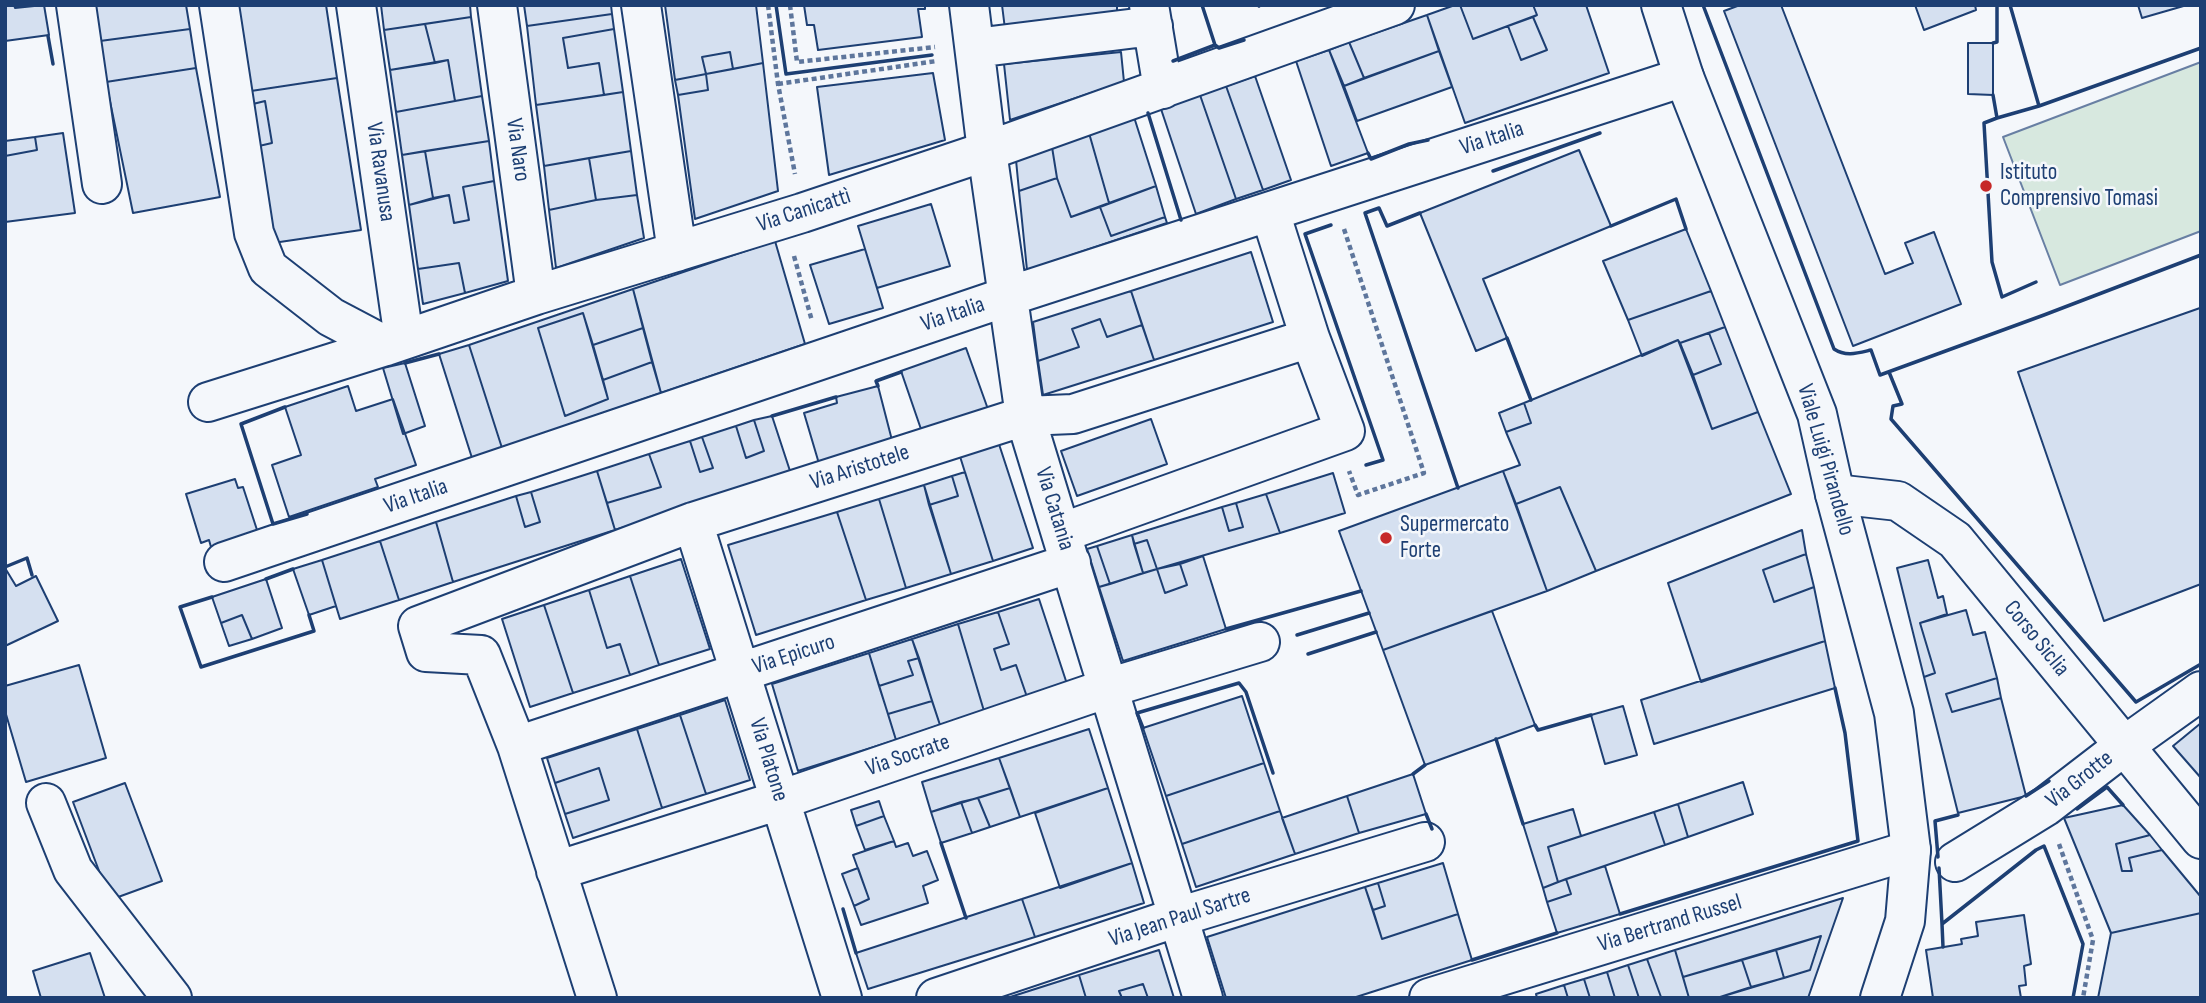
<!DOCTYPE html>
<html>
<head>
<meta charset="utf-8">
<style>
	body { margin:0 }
	#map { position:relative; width:2206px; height:1003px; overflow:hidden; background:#f4f7fb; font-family:"Sofia Sans Condensed",sans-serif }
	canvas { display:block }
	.frame { position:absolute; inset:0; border:7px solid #1d3f73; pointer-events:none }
</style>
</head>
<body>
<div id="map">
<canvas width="2206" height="1003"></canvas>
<div class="frame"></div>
</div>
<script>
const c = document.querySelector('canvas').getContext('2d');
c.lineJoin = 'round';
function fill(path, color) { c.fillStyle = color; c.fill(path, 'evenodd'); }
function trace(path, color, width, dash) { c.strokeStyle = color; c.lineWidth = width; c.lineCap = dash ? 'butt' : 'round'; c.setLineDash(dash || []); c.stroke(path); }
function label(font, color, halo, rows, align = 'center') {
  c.font = font + ' "Sofia Sans Condensed",sans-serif'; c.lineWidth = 5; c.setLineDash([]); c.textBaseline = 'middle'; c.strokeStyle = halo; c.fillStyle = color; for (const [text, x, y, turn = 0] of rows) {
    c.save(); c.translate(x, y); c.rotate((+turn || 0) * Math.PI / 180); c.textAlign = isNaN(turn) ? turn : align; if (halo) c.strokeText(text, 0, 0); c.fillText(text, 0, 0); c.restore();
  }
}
const green = new Path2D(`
	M2201 62V231L2060 285 2003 137Z`);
fill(green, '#d7e8df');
trace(green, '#687fa3', 2);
const building = new Path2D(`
	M5 5H14L15 8 44 5 49 35 5 41Z
	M94 5H186L190 29 100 41Z
	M238 5H326L337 78 251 91Z
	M381 5H470L471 17 384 30Z
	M524 5H611L612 14 527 26Z
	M665 5H756L763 63 733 69 730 52 702 57 706 74 675 80Z
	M804 5H925V9H918L922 37 818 50 814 25H807Z
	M1002 5H1117V14L1005 29Z
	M1455 5H1460L1473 39 1508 26 1521 60 1547 50 1533 17 1537 15 1533 5H1586L1609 73 1465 123 1427 15Z
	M1460 5H1533L1537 15 1473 39Z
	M1740 5H1781L1885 274 1913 263 1905 243 1934 232 1961 304 1853 346 1724 11Z
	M1915 5H1975L1976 10 1924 30Z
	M2138 5H2187L2142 18Z
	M612 14 614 29 563 38 568 68 599 63 604 95 536 105 527 26Z
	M1427 15 1439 51 1364 78 1349 42Z
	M471 17 482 96 455 101 448 60 435 63 425 24Z
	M1533 17 1547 50 1521 60 1508 26Z
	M425 24 435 63 390 70 384 30Z
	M190 29 196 68 106 82 100 41Z
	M614 29 623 92 604 95 599 63 568 68 563 38Z
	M1349 42 1364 78 1344 86 1329 50Z
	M1968 43H1993V95L1968 94Z
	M1329 50 1368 153 1331 166 1296 61Z
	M1439 51 1452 87 1357 121 1344 86Z
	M730 52 733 69 706 74 702 57Z
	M1121 52 1124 82 1010 120 1004 64Z
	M448 60 455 101 396 112 390 70Z
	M763 63 778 191 695 219 678 95 708 90 706 74Z
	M196 68 220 197 133 213 106 82Z
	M933 73 945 140 829 175 817 87Z
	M706 74 708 90 678 95 675 80Z
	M1255 76 1291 180 1263 190 1226 86Z
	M337 78 361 230 273 243 259 146 272 143 265 101 253 104 251 91Z
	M1226 86 1263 190 1236 199 1200 95Z
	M623 92 631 151 544 166 536 105Z
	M1200 95 1236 199 1196 214 1161 109Z
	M482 96 489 141 402 155 396 112Z
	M265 101 272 143 259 146 253 104Z
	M1134 117 1156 186 1109 203 1089 133Z
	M63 133 75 213 5 222V156L37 150 35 137Z
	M1089 133 1109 203 1071 217 1057 178 1052 147Z
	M35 137 37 150 5 156V141Z
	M489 141 494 181 463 187 469 220 454 223 449 195 433 198 425 151Z
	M1052 147 1057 178 1019 191 1016 160Z
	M1579 150 1611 226 1483 279 1507 338 1476 351 1420 213Z
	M425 151 433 198 409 205 402 155Z
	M631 151 637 195 596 200 589 158Z
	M589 158 596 200 549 210 544 166Z
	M1057 178 1071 217 1100 207 1111 236 1165 217 1167 223 1027 270 1019 191Z
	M494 181 508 281 465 293 459 263 418 269 409 205 449 195 454 223 469 220 463 187Z
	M1156 186 1165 217 1111 236 1100 207Z
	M637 195 644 238 556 268 549 210 596 200Z
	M931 204 950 266 877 288 858 226Z
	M1686 229 1711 291 1628 320 1603 261Z
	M775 241 805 344 661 393 633 289Z
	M865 249 883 308 829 324 810 265Z
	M1251 252 1273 322 1154 360 1131 291Z
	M459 263 465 293 423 304 418 269Z
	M633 289 643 328 593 345 583 313 538 328 565 416 608 399 603 380 652 362 661 393 502 448 469 345Z
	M1131 291 1142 325 1107 337 1100 319 1072 329 1079 347 1038 361 1033 322Z
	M1711 291 1725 327 1680 343 1678 340 1642 356 1628 320Z
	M2200 308 2201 584 2104 621 2018 372Z
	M583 313 608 399 565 416 538 328Z
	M1100 319 1107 337 1142 325 1154 360 1043 395 1038 361 1079 347 1072 329Z
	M1725 327 1758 412 1712 429 1693 375 1721 364 1709 333Z
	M643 328 652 362 603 380 593 345Z
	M1709 333 1721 364 1693 375 1680 343Z
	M1678 340 1712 429 1758 412 1791 494 1596 571 1560 487 1516 504 1503 471 1520 465 1506 432 1531 423 1524 403Z
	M469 345 502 448 472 458 439 354Z
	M966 348 989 412 923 435 901 371Z
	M405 363 425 426 403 434 383 368Z
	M348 386 356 411 393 399 416 465 375 479 378 487 289 517 272 465 301 455 285 407Z
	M878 386 894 448 820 467 804 413 837 403 836 397Z
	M1524 403 1531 423 1506 432 1499 413Z
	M772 416 791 474 615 530 607 503 661 487 649 454 690 441 700 472 713 468 702 437 736 426 746 458 764 451 754 420Z
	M1151 419 1167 464 1077 496 1061 451Z
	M754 420 764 451 746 458 736 426Z
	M996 435 1033 548 993 561 957 447Z
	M702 437 713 468 700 472 690 441Z
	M649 454 661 487 607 503 597 471Z
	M597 471 615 530 453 582 436 522 516 496 525 527 540 522 531 492Z
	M1503 471 1547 591 1383 650 1339 531Z
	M965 472 993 561 951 574 929 505 958 496 952 476Z
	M1333 473 1345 513 1280 533 1266 494Z
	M952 476 958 496 929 505 924 485Z
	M235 479 238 488 243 487 258 533 211 547 209 540 201 543 186 494Z
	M924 485 951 574 906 588 879 499Z
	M1560 487 1596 571 1547 591 1516 504Z
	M531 492 540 522 525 527 516 496Z
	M1266 494 1280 533 1157 569 1147 540 1134 544 1132 535 1222 507 1229 531 1243 527 1236 503Z
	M879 499 906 588 866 600 837 512Z
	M1236 503 1243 527 1229 531 1222 507Z
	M837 512 866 600 756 635 728 545Z
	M436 522 453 582 399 600 380 541Z
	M1802 530 1806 554 1763 570 1774 602 1814 587 1825 641 1701 682 1668 583Z
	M1132 535 1143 573 1110 584 1097 546Z
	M1147 540 1157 569 1143 573 1134 544Z
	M380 541 399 600 340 619 322 560Z
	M1097 546 1110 584 1099 587 1087 549Z
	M1806 554 1814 587 1774 602 1763 570Z
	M1203 556 1226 629 1123 661 1099 587 1157 569 1165 593 1187 585 1180 564Z
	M681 559 710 649 659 665 630 576Z
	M322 560 336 606 309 615 293 569Z
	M1928 560 1938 598 1943 596 1947 614 1920 623 1935 673 1924 677 1897 568Z
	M1180 564 1187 585 1165 593 1157 569Z
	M5 568 16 586 36 576 58 621 5 646Z
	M630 576 659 665 630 675 620 644 607 648 589 590Z
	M266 579 282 628 252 639 242 615 221 623 212 597Z
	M589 590 607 648 620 644 630 675 573 693 544 605Z
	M1039 599 1067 684 1027 697 1016 665 1001 670 994 649 1009 644 998 612Z
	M544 605 573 693 530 707 502 619Z
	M1966 610 1973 635 1985 632 1997 678 1946 694 1952 712 2001 698 2026 796 1958 813 1924 677 1935 673 1920 623Z
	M1492 611 1535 725 1425 765 1383 650Z
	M998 612 1009 644 994 649 1001 670 1016 665 1027 697 984 711 958 624Z
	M242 615 252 639 229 646 221 623Z
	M958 624 984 711 940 725 912 639Z
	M912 639 919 658 908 661 913 675 879 686 869 653Z
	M1825 641 1835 688 1654 744 1641 700Z
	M869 653 896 740 798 771 772 684Z
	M919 658 932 701 888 714 879 686 913 675 908 661Z
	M79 665 106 758 26 782 5 711V686Z
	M1997 678 2001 698 1952 712 1946 694Z
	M1242 696 1264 763 1166 796 1143 728Z
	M725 700 750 780 706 794 680 715Z
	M932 701 940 725 896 740 888 714Z
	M1623 706 1637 755 1605 764 1591 715Z
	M680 715 706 794 662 808 637 729Z
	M2201 723V778L2173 746Z
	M637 729 662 808 573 838 565 814 609 800 599 768 555 783 547 758Z
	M1089 729 1108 788 1020 817 999 758Z
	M999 758 1010 788 931 812 922 782Z
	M1264 763 1280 811 1182 844 1166 796Z
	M599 768 609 800 565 814 555 783Z
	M1413 774 1426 814 1359 833 1347 796Z
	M1743 782 1753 814 1688 837 1678 804Z
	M125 783 162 881 110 900 73 802Z
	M1010 788 1020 817 990 827 978 798Z
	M1108 788 1132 863 1060 888 1035 813Z
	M1347 796 1359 833 1295 854 1282 818Z
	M978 798 990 827 972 833 961 802Z
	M879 801 884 816 856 826 851 810Z
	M961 802 972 833 941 843 931 812Z
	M1678 804 1688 837 1665 845 1654 812Z
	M2123 805 2150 835 2116 844 2122 871H2132L2129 858 2162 850 2201 897V913L2111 933 2064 818Z
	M1573 809 1581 836 1548 847 1558 882 1543 888 1523 824Z
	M1280 811 1295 854 1196 887 1182 844Z
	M1654 812 1665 845 1558 882 1548 847Z
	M884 816 894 841 865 850 856 826Z
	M2150 835 2162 850 2129 858 2132 871H2122L2116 844Z
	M894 841 896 847 908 843 913 856 927 851 938 880 923 886 928 903 861 925 854 906 869 899 853 855Z
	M1132 863 1144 903 1035 937 1022 899Z
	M1443 863 1458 914 1382 939 1373 910 1385 906 1378 883Z
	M1605 866 1620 914 1557 933 1547 902 1571 894 1566 879Z
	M858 868 869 899 854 906 842 874Z
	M1566 879 1571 894 1547 902 1543 888Z
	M1378 883 1385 906 1373 910 1365 887Z
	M1365 887 1382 939 1458 914 1472 960 1353 998H1226L1207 937Z
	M1843 898 1808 998H1717L1810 970 1821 936 1683 977 1675 950Z
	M1022 899 1035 937 868 989 856 953Z
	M2201 913V998H2098L2111 933Z
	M2024 915 2031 964 2024 966 2026 985 2019 986 2021 998H1933L1926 950 1962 944 1961 939 1978 936 1976 922Z
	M1821 936 1810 970 1784 978 1776 950Z
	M1159 950 1174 998H1148L1143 984 1119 991 1122 998H1086L1079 975Z
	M1675 950 1689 998H1659L1661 997 1647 959Z
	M1776 950 1784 978 1751 987 1742 960Z
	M90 953 105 998H41L33 971Z
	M1647 959 1661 997 1659 998H1639L1628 965Z
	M1742 960 1751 987 1717 998H1689L1683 977Z
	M1628 965 1639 998H1615L1607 972Z
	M1607 972 1615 998H1590L1584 979Z
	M1079 975 1086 998H1007Z
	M1584 979 1590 998H1568L1564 985Z
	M1143 984 1148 998H1122L1119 991Z
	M1564 985 1568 998H1537L1536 994Z`);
fill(building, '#d5e0f0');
trace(building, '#1d3f73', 2);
const minor = new Path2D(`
	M76 5 102 184
	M219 5 254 233 268 268 331 317 386 346
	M356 5 404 339
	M497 5 536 295
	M641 5 677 252
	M969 5 987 151 1025 416 1203 998
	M1149 5 1163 89
	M975 48 1153 26
	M208 402 386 346 536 295 802 213 987 151 1395 5
	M1835 494 1898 501 1955 540 2201 839
	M693 522 842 998
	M1061 533 1345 431 1310 338 1270 212
	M224 562 1009 296 1684 77
	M517 746 1071 563
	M46 803 73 870 172 998
	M1955 862 2046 806 2124 746 2201 691
	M556 871 780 800 1108 688 1260 642
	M597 998 517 746 481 655 426 652 418 626 693 522 1025 416 1073 414 1310 338
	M936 998 1178 917 1425 842
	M1429 998 1911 850`);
const major = new Path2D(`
	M1661 5 1684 77 1817 414 1835 494 1894 713 1911 850 1905 921 1880 998`);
trace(minor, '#1d3f73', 42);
trace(major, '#1d3f73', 42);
trace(new Path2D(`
	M768 5 778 84 795 174
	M790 5 797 62 935 47
	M778 84 937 61
	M1344 229 1424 473 1358 495 1349 471
	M794 256 812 321
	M2059 844 2093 940 2083 998`), '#5e769c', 4.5, [5, 3.5]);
trace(minor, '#f4f7fb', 38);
trace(major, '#f4f7fb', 38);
trace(new Path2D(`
	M776 5 786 74 932 55
	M1258 5 1259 6
	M1703 5 1834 349C1846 357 1858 353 1871 350L1880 375 2044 315 2201 255
	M2010 5 2039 106
	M48 36 53 64
	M1993 43 1997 42V5
	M1215 45 1219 48 1244 40
	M1173 61 1215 45 1202 5
	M1993 95 1997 118 1984 123 1992 262 2002 297 2036 282
	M1148 113 1181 220
	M1997 118 2039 106 2201 48
	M1368 153 1371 159 1409 144 1428 140
	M1493 171 1600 133
	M1420 213 1387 226 1379 208 1365 213 1458 488
	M1331 225 1305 234 1383 460 1366 465
	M1611 226 1676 199 1686 229
	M1507 338 1531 400
	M405 363 439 354
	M1889 372 1902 404 1893 406 1891 419 2136 702 2201 664
	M878 386 876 381 901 372
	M285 407 241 424 273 524 307 514
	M772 416 836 397
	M5 567 27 558 32 575
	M266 579 293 569
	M212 597 180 607 201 667 314 631 309 615
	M1226 629 1361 591
	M1297 635 1369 613
	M1308 654 1376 632
	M1535 725 1538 730 1591 715
	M1143 728 1137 713 1239 683 1246 692 1273 773
	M1496 739 1523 824
	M1413 774 1425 765
	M2026 796 2049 781
	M2077 809 2107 787 2123 805
	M1426 814 1432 829
	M941 843 966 918
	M1938 857 1935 821 1958 815
	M1939 868 1942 924
	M843 909 856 953
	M1620 914 1858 841 1845 733 1835 688
	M1943 947 1942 924 2036 850 2044 846 2083 944 2073 998
	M1472 960 1557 933`), '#1d3f73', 3.5);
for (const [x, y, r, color] of [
	[1986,186,7,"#c62828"],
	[1386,538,7,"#c62828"]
]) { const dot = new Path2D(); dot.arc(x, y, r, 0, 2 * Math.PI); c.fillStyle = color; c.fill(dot); trace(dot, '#f4f7fb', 2.5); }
label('23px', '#1d3f73', '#f4f7fb', [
	["Via Italia",1492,139,-18],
	["Via Naro",517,150,82],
	["Via Ravanusa",380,172,82],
	["Via Canicattì",804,211,-18],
	["Via Italia",953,315,-19],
	["Viale Luigi Pirandello",1825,460,74],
	["Via Aristotele",860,468,-18],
	["Via Italia",416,497,-19],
	["Via Catania",1054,509,73],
	["Corso Siclia",2036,639,51],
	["Via Epicuro",794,655,-18],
	["Via Socrate",908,756,-19],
	["Via Platone",768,760,73],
	["Via Grotte",2080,780,-38],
	["Via Jean Paul Sartre",1180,918,-18],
	["Via Bertrand Russel",1670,924,-17]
]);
label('23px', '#1d3f73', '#f4f7fb', [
	["Istituto",2000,173],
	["Comprensivo Tomasi",2000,199],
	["Supermercato",1400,525],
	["Forte",1400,551]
], 'left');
</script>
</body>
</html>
